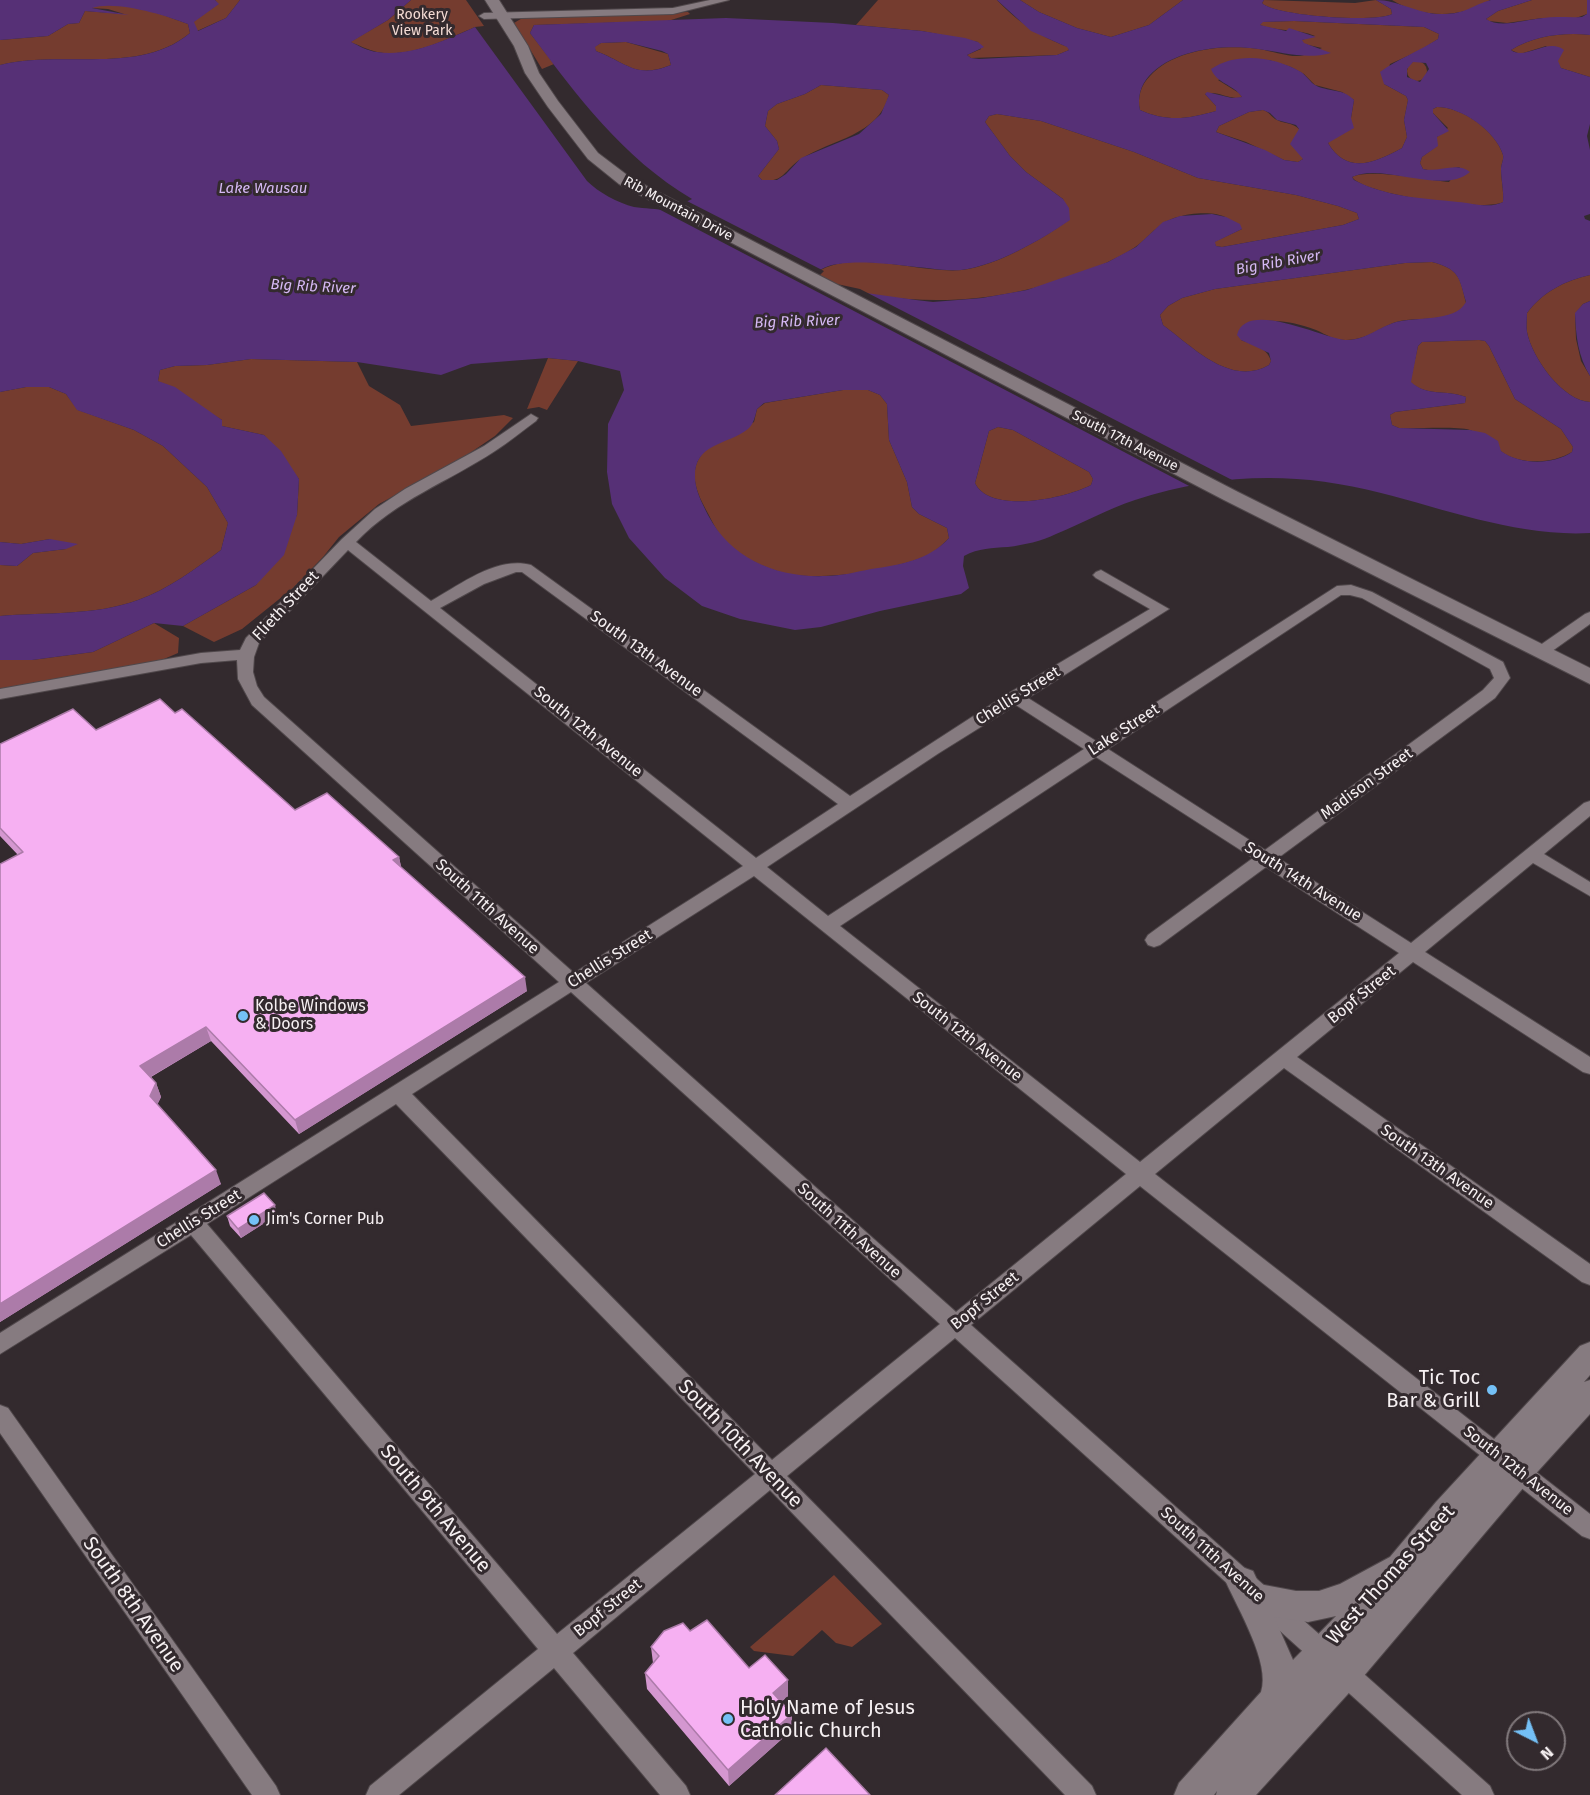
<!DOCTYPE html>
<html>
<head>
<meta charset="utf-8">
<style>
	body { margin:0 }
	#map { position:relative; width:1590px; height:1795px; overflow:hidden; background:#332a2e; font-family:"Fira Sans",sans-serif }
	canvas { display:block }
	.north { position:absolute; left:1506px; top:1711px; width:60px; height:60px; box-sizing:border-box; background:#332a2e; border:2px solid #81797c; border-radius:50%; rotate:138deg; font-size:16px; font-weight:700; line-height:24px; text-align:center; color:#f6f0f2 }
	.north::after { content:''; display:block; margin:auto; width:21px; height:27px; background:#74c0f6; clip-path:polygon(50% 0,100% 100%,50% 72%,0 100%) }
</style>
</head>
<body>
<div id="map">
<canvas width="1590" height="1795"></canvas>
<div class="north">N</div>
</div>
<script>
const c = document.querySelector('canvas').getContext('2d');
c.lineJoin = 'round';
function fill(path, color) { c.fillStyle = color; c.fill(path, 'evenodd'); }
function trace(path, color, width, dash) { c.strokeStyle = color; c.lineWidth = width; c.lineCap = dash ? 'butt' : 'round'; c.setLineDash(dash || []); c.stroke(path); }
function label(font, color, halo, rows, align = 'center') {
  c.font = font + ' "Fira Sans",sans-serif'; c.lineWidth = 6; c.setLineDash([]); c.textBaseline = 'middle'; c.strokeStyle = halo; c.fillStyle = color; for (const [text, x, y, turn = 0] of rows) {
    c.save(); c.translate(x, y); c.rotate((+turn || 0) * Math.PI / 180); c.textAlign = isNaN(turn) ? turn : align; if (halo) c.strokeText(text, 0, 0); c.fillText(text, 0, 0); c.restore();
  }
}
fill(new Path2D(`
	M215 0H240L226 18 197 31 193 22 218 4Z
	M411 0H466L484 26 475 27C445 40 411 58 377 52 368 50 359 45 350 42L388 20Z
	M878 0H997C1019 23 1039 36 1068 47L1069 50 1057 55 971 58 967 55 981 49 978 42 922 31 856 25Z
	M1020 0H1183L1149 25 1111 37 1077 28 1039 12Z
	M1264 0 1355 3 1376 0 1391 9 1392 14C1377 23 1274 16 1262 3Z
	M1392 0H1490C1461 19 1421 18 1392 0Z
	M1532 0H1587V14L1576 18H1542L1507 23 1489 21 1486 19 1498 11Z
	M100 4C136 4 155 12 188 24L190 33C138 76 60 49 0 65V40L48 36 68 24 79 23 85 11 124 14 108 9 91 8Z
	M688 12 690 14 668 21 534 25 530 33 554 64 542 69 514 23 524 17Z
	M1294 21 1424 27 1439 34 1438 39 1421 50 1390 64 1384 84 1406 96 1408 100 1404 120 1407 137 1402 148C1375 163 1347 175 1328 143L1351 118 1354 100 1342 92 1315 85 1304 74 1291 67 1269 60 1218 80 1239 93 1242 97C1229 101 1219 90 1205 94L1216 106V111C1188 119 1167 122 1140 110 1137 97 1141 85 1150 76 1174 49 1225 44 1259 49 1271 51 1288 57 1300 56 1307 55 1316 50 1322 48L1304 44 1301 40 1315 36C1297 28 1278 32 1260 25L1262 22Z
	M1590 35V77L1561 68 1546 46 1520 54 1511 50C1534 36 1563 32 1590 35Z
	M626 42 668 54 671 65C634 79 628 63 596 51L594 47 601 43Z
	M1407 71a10 10 0 1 1 20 0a10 10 0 1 1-20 0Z
	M821 85 882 90 889 95C878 136 832 139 801 159 786 168 783 184 762 180L758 176 779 149 777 141 765 126 768 111 777 104 805 94Z
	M1437 107C1462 107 1496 131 1503 155 1504 160 1501 164 1501 169 1501 180 1504 190 1503 202 1486 212 1364 195 1352 177 1369 168 1428 180 1449 182L1460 167 1433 171 1423 169 1420 163 1422 157 1437 146V137L1448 128 1433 113V109Z
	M1263 110C1269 112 1270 115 1275 119 1283 124 1292 122 1299 129L1303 159 1298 162 1284 160 1246 142 1216 132 1219 126 1249 112Z
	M997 114 1041 121 1134 152 1198 178 1296 195 1338 206 1357 213 1359 219 1343 225 1222 247 1216 246 1214 242 1242 229C1237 226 1232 221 1227 218 1215 211 1191 213 1178 217 1160 221 1152 234 1138 245 1129 252 1116 258 1106 263 1014 304 919 311 822 284L817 272C854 248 920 274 962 270 996 266 1041 240 1069 220L1063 199 1026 172 1010 156 985 122 989 116Z
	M1432 262C1459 269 1460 277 1466 303 1453 325 1414 315 1393 323 1376 330 1365 340 1346 340 1334 340 1327 335 1316 330 1293 321 1267 317 1244 325L1241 340C1253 345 1267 347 1271 361L1269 365C1230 387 1193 347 1163 325L1160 315 1168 306 1182 298 1215 289 1405 263Z
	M1590 275V301L1583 304 1575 314 1576 339 1581 361 1590 376V402C1563 401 1532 358 1527 332 1526 326 1527 319 1527 313 1543 292 1564 281 1590 275Z
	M1479 340 1485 341 1489 346 1515 399 1561 429 1573 447 1572 452C1554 463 1524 465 1505 454 1494 447 1482 434 1470 430 1456 426 1416 429 1399 428L1392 425 1390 415 1395 412 1465 403 1466 397C1446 389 1427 397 1410 382L1418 346 1422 342Z
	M548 358 578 361 547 410 539 407 527 409Z
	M251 359 357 362 369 386 400 405 411 426 504 415 513 418 495 436 458 461 379 504 339 537 323 557 293 588 242 629 214 642 183 626 256 585 297 515 299 479 264 435 222 426V420L158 381 160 370 175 366 207 365Z
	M26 387H49L66 394 78 410 134 430 163 446 207 487 228 523 221 550C195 569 169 589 138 600 95 616 45 612 0 616V565L17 566 33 553 66 549 50 539 21 544 0 542V392Z
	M843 390H868L880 395 887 404 889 440 907 482 912 507 919 514 947 528 949 538C941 546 934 553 924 557 887 571 831 579 793 575 776 573 742 558 730 547 718 535 711 519 703 504 696 490 690 472 700 457 708 443 740 430 754 422L757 409 765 403Z
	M998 427 1013 430 1089 472 1093 479 1091 485C1067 498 990 515 975 483L989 431Z
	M154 623 179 638 178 653 157 662 0 690V660H32L93 652Z
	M834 1575 882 1624 852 1647 836 1643 822 1630 793 1656 754 1651 750 1647Z`), '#753c2f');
fill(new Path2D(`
	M0 0H215L219 4 194 22 198 31 226 18 240 0H411L388 20 351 42C359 46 368 51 377 52 411 57 445 40 475 27L587 181C598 192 618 203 634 207 645 209 656 208 668 211L692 199C623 158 577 96 530 33L534 25 726 18 833 23 922 31 965 38 978 42 984 47 967 55 971 58 979 59 1057 55 1069 50 1067 47 1031 31 997 0H1020L1039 12 1077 28 1111 37 1149 25 1183 0H1264L1262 3C1275 16 1377 23 1392 14L1391 9 1376 0C1399 0 1419 15 1443 14 1466 14 1472 5 1491 0 1503 0 1520 0 1532 0L1498 11 1486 19C1500 29 1527 19 1543 18 1556 16 1569 18 1582 17L1587 14V0H1590V35C1563 32 1534 36 1511 50 1525 61 1548 37 1564 50L1558 61 1561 68 1590 77V124L1587 136 1590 150V214L1584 216 1585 219 1590 221V275C1564 281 1543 292 1527 313 1527 320 1526 326 1527 332 1532 358 1563 401 1590 402V533C1520 537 1448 510 1381 493 1296 471 1219 473 1135 500 1108 509 1083 523 1056 534 1042 541 1024 545 1008 547 992 548 979 548 964 556L963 566 969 588 961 594 880 611 821 627 795 630 740 619 702 606 665 578 629 538 612 504 607 472 608 424 624 390 620 371 578 361 548 358 471 364 441 375 357 362 251 359 207 365 175 366 160 370 158 381 175 387 222 420V426L264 435 281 451 299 479 297 515 284 555 256 585 183 626 154 623 93 652 32 660H0V616C45 612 95 616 138 600 169 589 195 569 221 550L228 523 207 487 163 446 134 430 77 410 66 394 49 387H26L0 392V65C60 49 139 76 190 33L188 24C165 15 115 0 92 8L129 15 85 11 79 23 68 24 48 36 0 40ZM1294 21 1424 27 1439 34 1438 39C1419 51 1398 59 1380 72L1384 84 1406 96 1408 100 1404 120 1407 137 1402 148C1375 163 1347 175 1328 143L1354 128 1351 118 1354 100C1343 88 1327 92 1315 85 1310 82 1306 75 1301 72 1276 57 1237 51 1211 69 1217 84 1233 84 1242 97L1232 98 1207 92 1205 94 1216 106V111C1188 119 1167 122 1140 110 1137 97 1141 85 1149 76 1174 49 1223 44 1258 49 1282 52 1306 60 1331 53L1304 43 1302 40 1316 37 1289 28 1286 31 1260 25 1263 22ZM626 42 662 51 668 54 671 65C636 79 627 63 596 51L595 47 601 43ZM1413 62 1426 63 1429 69 1420 82 1407 77V69ZM821 85 882 90 889 95 881 114 859 134 801 158 786 174 777 180H762L758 176 779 149 777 141 765 126 768 111 777 104 805 94ZM1437 107C1461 107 1496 131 1503 155 1504 160 1501 164 1501 169 1501 180 1504 190 1503 202 1490 209 1472 203 1458 202 1421 198 1387 197 1354 180L1352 177C1382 162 1442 196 1470 172 1457 161 1439 173 1423 169L1420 163 1422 157 1438 146 1437 137 1449 131 1433 113V109ZM1263 110 1270 113 1277 120 1296 125 1299 129 1290 144 1303 159 1298 162 1284 160 1265 150 1216 132 1219 126 1249 112ZM997 114 1041 121 1134 152 1198 178 1296 195 1338 206 1357 213 1359 219 1343 225 1222 247 1216 246 1215 242 1242 229 1240 224 1226 217 1212 214 1180 216 1163 222 1136 247 1108 262 1027 290 982 298 933 302 916 300 845 290 814 277C828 247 933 273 961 270 996 266 1041 240 1070 220L1069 208 1063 199 1026 172 1010 156 985 122 989 116ZM1432 262C1459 269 1459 277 1466 302 1455 323 1413 316 1393 323 1376 329 1365 340 1346 340 1326 340 1246 298 1237 335L1241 340 1269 353 1271 361 1269 365C1230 387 1193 347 1163 325L1160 315 1168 306 1182 298 1215 289 1405 263ZM1479 340 1485 341 1489 346 1515 399 1561 429 1573 447 1572 452C1553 465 1520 465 1501 451L1498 441 1485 433 1470 430 1399 428 1392 425 1390 415 1395 412 1465 403 1466 397C1446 389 1427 397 1411 382L1418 346 1422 342ZM843 390H868L880 395 887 404 889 440 907 482 912 507 919 514 947 528 949 538C929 560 900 565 871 569 856 572 841 576 826 576 777 578 731 559 708 515 702 503 695 490 695 477 694 443 728 445 748 429 754 424 755 416 757 409L764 403ZM998 427 1013 430 1089 472 1093 479 1091 485C1067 498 990 515 975 483L989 431Z
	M1590 301V376C1578 356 1576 337 1575 313L1583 304Z
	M50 539 78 544 66 549 33 553 17 566 0 565V542L21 544Z`), '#563076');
fill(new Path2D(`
	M685 200 824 271 818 277 823 281 860 289 1236 482 1193 488 649 204 667 208Z`), '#332a2e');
const street = new Path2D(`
	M710 0H729L673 14 484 19 479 16 484 13 673 8Z
	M531 414 538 418 536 421C522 431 509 442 495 451 448 482 396 500 356 542L431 601C460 585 496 556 531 565L850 796 1009 693 1150 609 1096 578 1093 575 1096 572 1101 570 1169 609 1028 698 1096 741 1337 586 1351 585 1372 592 1503 662 1510 678 1495 698 1278 858 1411 943 1584 803 1590 801V816L1544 854 1590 882V896L1533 863 1425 952 1590 1057V1074L1583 1072 1413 962 1297 1057 1590 1264V1285L1582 1282 1284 1068 1155 1174 1590 1514V1539L1582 1536 1140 1186 971 1325 1490 1786 1494 1795H1462L955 1338 787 1476 1092 1786 1096 1795H1065L770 1490 573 1653 686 1786 690 1795H660L554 1668 399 1795H366L370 1786 538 1649 191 1235 0 1354V1333L559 982 252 705 238 679 237 660 201 663 0 699V689L201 653 240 650 246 638 342 539 375 509 405 489 484 446ZM348 550 743 866 574 973 264 697 257 686 253 672 254 657 259 643ZM516 572H522L838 804 756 858 440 608 484 584ZM1341 595H1350L1362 598 1490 669 1494 678 1483 690 1265 850 1108 749ZM1016 705 1084 749 828 916 767 867 939 753ZM1096 757 1253 858 1148 935 1145 940 1148 945 1154 947 1160 945 1266 867 1399 953 1140 1162 840 926ZM754 876 1126 1174 956 1312 586 983ZM571 992 940 1324 772 1460 412 1094ZM396 1104 755 1474 557 1634 207 1224Z
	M1590 612V624L1548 654H1536L1534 651 1536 648 1585 614Z
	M0 1405 8 1408 276 1786 280 1795H252L0 1433Z`);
const secondary = new Path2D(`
	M485 0H499L528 46 539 73 558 101 598 153 631 178 1238 492 1590 668V684L1224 500 619 184 588 159 548 107 525 73 514 46Z
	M1590 1342V1375L1584 1382 1590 1380V1414L1529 1481 1357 1684 1256 1795H1216L1217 1791 1214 1795H1174L1179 1783 1261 1692C1271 1664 1238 1609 1226 1582L1231 1571 1242 1567 1253 1571 1259 1584 1296 1591H1319L1340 1584 1390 1557 1436 1502 1580 1346ZM1336 1616 1293 1660 1274 1617 1308 1622Z`);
trace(street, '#50484b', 2);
trace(secondary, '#50484b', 2);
fill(street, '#867b80');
fill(secondary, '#867b80');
fill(new Path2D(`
	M175 713 295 810 399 857 401 867 527 991 299 1134 211 1041 151 1077 156 1083 161 1097 157 1105 221 1184 0 1322 18 855 0 836V744L96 730Z
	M277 1215 241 1238 230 1226 227 1216Z
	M690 1631 749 1668 788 1680V1696L781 1702 792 1714V1730L729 1786 647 1689 645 1673 653 1663 651 1647Z`), '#d497d0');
fill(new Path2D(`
	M399 857 402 871 393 860Z
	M525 977 527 991 299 1134 295 1120Z
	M206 1027 211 1041 145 1080 140 1066Z
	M156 1083 161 1097 154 1111 150 1096Z
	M216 1170 221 1184 0 1322V1304Z
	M275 1205 277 1215 241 1238 238 1229Z
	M788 1680V1696L773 1709V1693Z
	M792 1714V1730L729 1786 728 1770Z`), '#ac7ba9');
const building = new Path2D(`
	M160 699 175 713 182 709 295 810 327 793 399 857 393 860 525 977 295 1120 206 1027 140 1066 156 1083 150 1096 216 1170 0 1304V864L23 852 0 828V744L73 709 96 730Z
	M264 1193 275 1205 238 1229 227 1216Z
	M707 1620 749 1668 765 1655 788 1680 773 1693 792 1714 728 1770 645 1673 659 1656 651 1647 664 1631 683 1623 690 1631Z
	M826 1748 870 1795H775Z`);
fill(building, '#f6b0f2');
trace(building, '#ac7ba9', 1.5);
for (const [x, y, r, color] of [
	[243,1016,6,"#74c0f6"],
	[254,1220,6,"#74c0f6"],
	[1492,1390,6,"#74c0f6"],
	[728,1719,6,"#74c0f6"]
]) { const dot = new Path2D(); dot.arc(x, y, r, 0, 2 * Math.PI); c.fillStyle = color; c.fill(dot); trace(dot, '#332a2e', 2); }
label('14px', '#f4dbd4', '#332a2e', [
	["Rookery",422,15],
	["View Park",422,31]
]);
label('14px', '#f6f0f2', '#332a2e', [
	["Rib Mountain Drive",678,209,28],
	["South 17th Avenue",1125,441,27]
]);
label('italic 15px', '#d5b8f4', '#332a2e', [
	["Lake Wausau",263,189],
	["Big Rib River",1278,263,-10],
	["Big Rib River",313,287,3],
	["Big Rib River",797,322,-2]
]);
label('16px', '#f6f0f2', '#332a2e', [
	["Flieth Street",286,606,-47],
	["South 13th Avenue",646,654,36],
	["Chellis Street",1018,696,-32],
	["Lake Street",1124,730,-33],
	["South 12th Avenue",588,732,39],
	["Madison Street",1367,784,-36],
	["South 14th Avenue",1303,882,32],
	["South 11th Avenue",487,907,42],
	["Chellis Street",610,959,-32],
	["Bopf Street",1362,995,-39],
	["South 12th Avenue",967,1037,38],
	["South 13th Avenue",1437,1167,35],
	["Chellis Street",199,1219,-32],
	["South 11th Avenue",849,1231,42],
	["Bopf Street",985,1301,-39],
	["South 12th Avenue",1518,1471,38],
	["South 11th Avenue",1212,1555,42],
	["Bopf Street",608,1608,-39]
]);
label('16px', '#f6f0f2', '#332a2e', [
	["Kolbe Windows",255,1007],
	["& Doors",255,1025],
	["Jim's Corner Pub",266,1220]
], 'left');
label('20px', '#f6f0f2', '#332a2e', [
	["Tic Toc",1480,1378],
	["Bar & Grill",1480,1401],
	["Holy Name of Jesus",740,1708,"left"],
	["Catholic Church",740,1731,"left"]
], 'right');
label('20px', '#f6f0f2', '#332a2e', [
	["South 10th Avenue",740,1444,46],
	["South 9th Avenue",435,1509,50],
	["West Thomas Street",1391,1575,-48],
	["South 8th Avenue",133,1605,55]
]);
</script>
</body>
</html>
